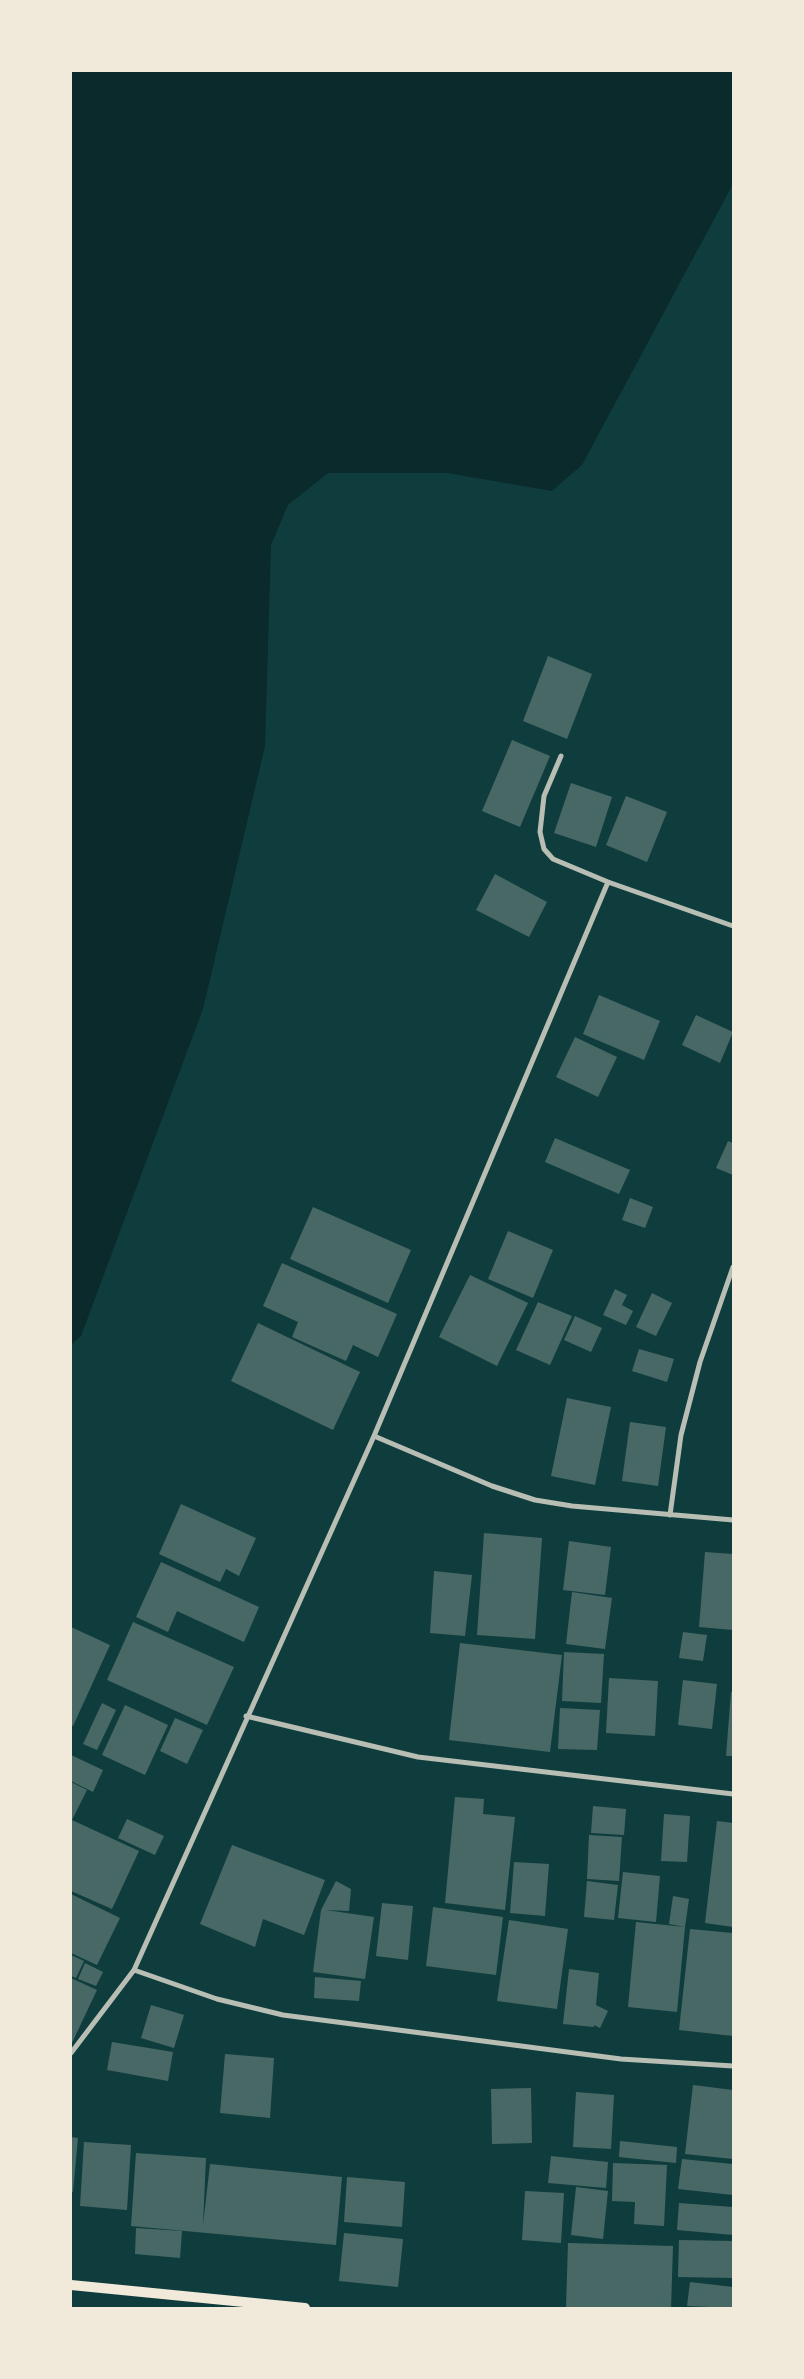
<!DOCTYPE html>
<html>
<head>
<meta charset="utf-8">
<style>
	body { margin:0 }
	#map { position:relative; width:804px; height:2379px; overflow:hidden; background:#0f3d3e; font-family:"Sofia Sans Condensed",sans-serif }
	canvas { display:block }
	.frame { position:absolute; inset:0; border:72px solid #f1e9da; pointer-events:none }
</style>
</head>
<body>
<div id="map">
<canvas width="804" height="2379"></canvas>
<div class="frame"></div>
</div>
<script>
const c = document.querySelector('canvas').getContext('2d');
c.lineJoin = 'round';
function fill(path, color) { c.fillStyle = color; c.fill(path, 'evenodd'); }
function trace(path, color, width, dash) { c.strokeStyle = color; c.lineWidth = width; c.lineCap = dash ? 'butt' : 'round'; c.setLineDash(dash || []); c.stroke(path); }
fill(new Path2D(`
	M71 71H733V184L582 465 552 491 447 473H328L288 505 271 545 265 746 203 1009 81 1336 71 1345Z`), '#0a2a2b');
fill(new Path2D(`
	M548 656 592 674 567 739 523 721Z
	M512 740 550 756 520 827 482 811Z
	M571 783 612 797 596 847 554 833Z
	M626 796 667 812 647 862 606 845Z
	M495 874 547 902 529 937 476 910Z
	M599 995 660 1021 644 1060 583 1034Z
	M696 1015 733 1032 720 1063 682 1045Z
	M575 1037 617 1057 598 1097 556 1077Z
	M555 1138 630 1170 619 1194 545 1162Z
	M728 1141 733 1143V1175L716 1168Z
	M630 1198 653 1207 645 1228 622 1220Z
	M313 1207 411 1250 388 1303 290 1259Z
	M508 1231 553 1250 533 1298 488 1279Z
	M282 1263 397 1314 378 1357 353 1345 346 1361 292 1337 298 1322 263 1306Z
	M470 1275 528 1303 497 1366 439 1337Z
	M615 1289 627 1295 622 1305 633 1311 626 1325 603 1315Z
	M652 1293 672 1303 656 1336 636 1327Z
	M538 1302 572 1316 550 1365 516 1350Z
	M575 1316 602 1328 591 1352 564 1340Z
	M258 1323 360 1372 333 1430 231 1381Z
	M639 1349 674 1359 667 1382 632 1371Z
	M567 1398 611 1407 595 1485 551 1476Z
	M630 1422 666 1427 658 1486 622 1481Z
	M181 1504 256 1538 239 1576 226 1569 220 1582 159 1554Z
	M484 1533 542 1538 535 1639 477 1635Z
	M569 1541 611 1547 605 1595 563 1590Z
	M705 1552 733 1554V1630L699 1627Z
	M161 1562 259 1607 244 1642 177 1611 168 1632 136 1617Z
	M434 1571 472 1575 465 1636 430 1633Z
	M572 1592 612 1598 605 1649 566 1644Z
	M133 1622 234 1667 207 1725 107 1680Z
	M71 1627 110 1645 73 1726 71 1725Z
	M683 1632 707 1635 703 1661 679 1658Z
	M460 1643 562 1655 550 1752 449 1740Z
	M564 1652 604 1654 601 1703 562 1701Z
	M609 1678 658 1681 655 1736 606 1733Z
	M683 1680 717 1684 712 1729 678 1725Z
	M731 1692H733V1756H726Z
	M102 1703 116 1710 97 1750 83 1744Z
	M125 1705 168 1725 145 1775 102 1755Z
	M560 1708 600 1710 597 1750 558 1749Z
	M175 1718 203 1730 187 1764 160 1751Z
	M71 1755 103 1770 93 1792 71 1781Z
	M71 1782 87 1790 72 1820 139 1851 112 1909 71 1891Z
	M455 1797 484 1799 483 1814 515 1817 505 1910 445 1903Z
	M593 1806 626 1809 624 1835 591 1833Z
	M664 1814 690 1816 687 1862 661 1861Z
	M127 1819 164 1836 155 1855 118 1838Z
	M717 1821 733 1823V1927L705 1923Z
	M589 1835 622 1837 619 1881 587 1879Z
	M232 1845 325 1880 304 1935 263 1919 255 1947 200 1924Z
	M514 1862 549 1864 545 1916 510 1913Z
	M623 1872 660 1876 656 1922 618 1918Z
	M336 1881 351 1889 349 1911 326 1910 374 1917 365 1979 313 1972 321 1910Z
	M587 1881 618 1885 614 1920 584 1917Z
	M71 1894 120 1918 97 1965 71 1953Z
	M673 1896 689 1899 685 1927 669 1924Z
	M382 1903 413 1906 408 1960 376 1956Z
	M433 1907 503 1917 496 1975 426 1966Z
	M509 1920 568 1929 557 2009 497 2001Z
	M636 1922 685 1927 677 2012 628 2007Z
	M690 1929 733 1933V2036L679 2030Z
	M71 1955 84 1961 76 1978 71 1976Z
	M85 1963 103 1972 96 1986 78 1979Z
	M569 1969 599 1973 596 2005 608 2011 600 2028 594 2025V2027L563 2024Z
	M315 1977 361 1981 359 2001 314 1998Z
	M71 1978 97 1990 71 2045Z
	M151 2005 184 2015 174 2048 141 2038Z
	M112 2042 173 2052 168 2081 107 2070Z
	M225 2054 274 2058 270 2118 220 2113Z
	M693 2085 733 2090V2159L685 2154Z
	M531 2088 532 2143 492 2144 491 2089Z
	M576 2092 614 2095 611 2149 573 2147Z
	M71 2137 78 2138 73 2192H71Z
	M620 2141 677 2147 676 2163 619 2157Z
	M84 2142 131 2145 127 2210 80 2206Z
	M136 2153 206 2158 203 2225 210 2164 342 2177 336 2245 131 2226Z
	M551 2156 608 2162 606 2188 548 2183Z
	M682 2159 733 2164V2195L678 2189Z
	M613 2163 667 2165 664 2226 634 2224 635 2202 612 2201Z
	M347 2177 405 2182 402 2227 344 2222Z
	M576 2187 608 2191 603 2239 571 2235Z
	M525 2191 564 2193 561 2243 522 2240Z
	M679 2203 733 2207V2235L677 2230Z
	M136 2228 182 2231 180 2258 135 2254Z
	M344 2233 403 2239 398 2287 339 2281Z
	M679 2240 733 2241V2278L678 2277Z
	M568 2243 673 2246 671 2308 566 2307Z
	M690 2282 733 2287V2308L687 2306Z`), '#486865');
trace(new Path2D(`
	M561 756 544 796 540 832 544 849 553 859 608 882 733 926
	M374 1436 492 1486 535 1500 572 1506 733 1520
	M670 1515 681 1435 700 1362 733 1267
	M246 1716 418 1757 733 1794
	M134 1970 217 1999 283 2015 621 2059 733 2066
	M71 2053 134 1970 374 1436 608 882`), '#b8beb3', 5);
trace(new Path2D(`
	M71 2285 305 2308`), '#f1e9da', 10);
</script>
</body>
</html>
